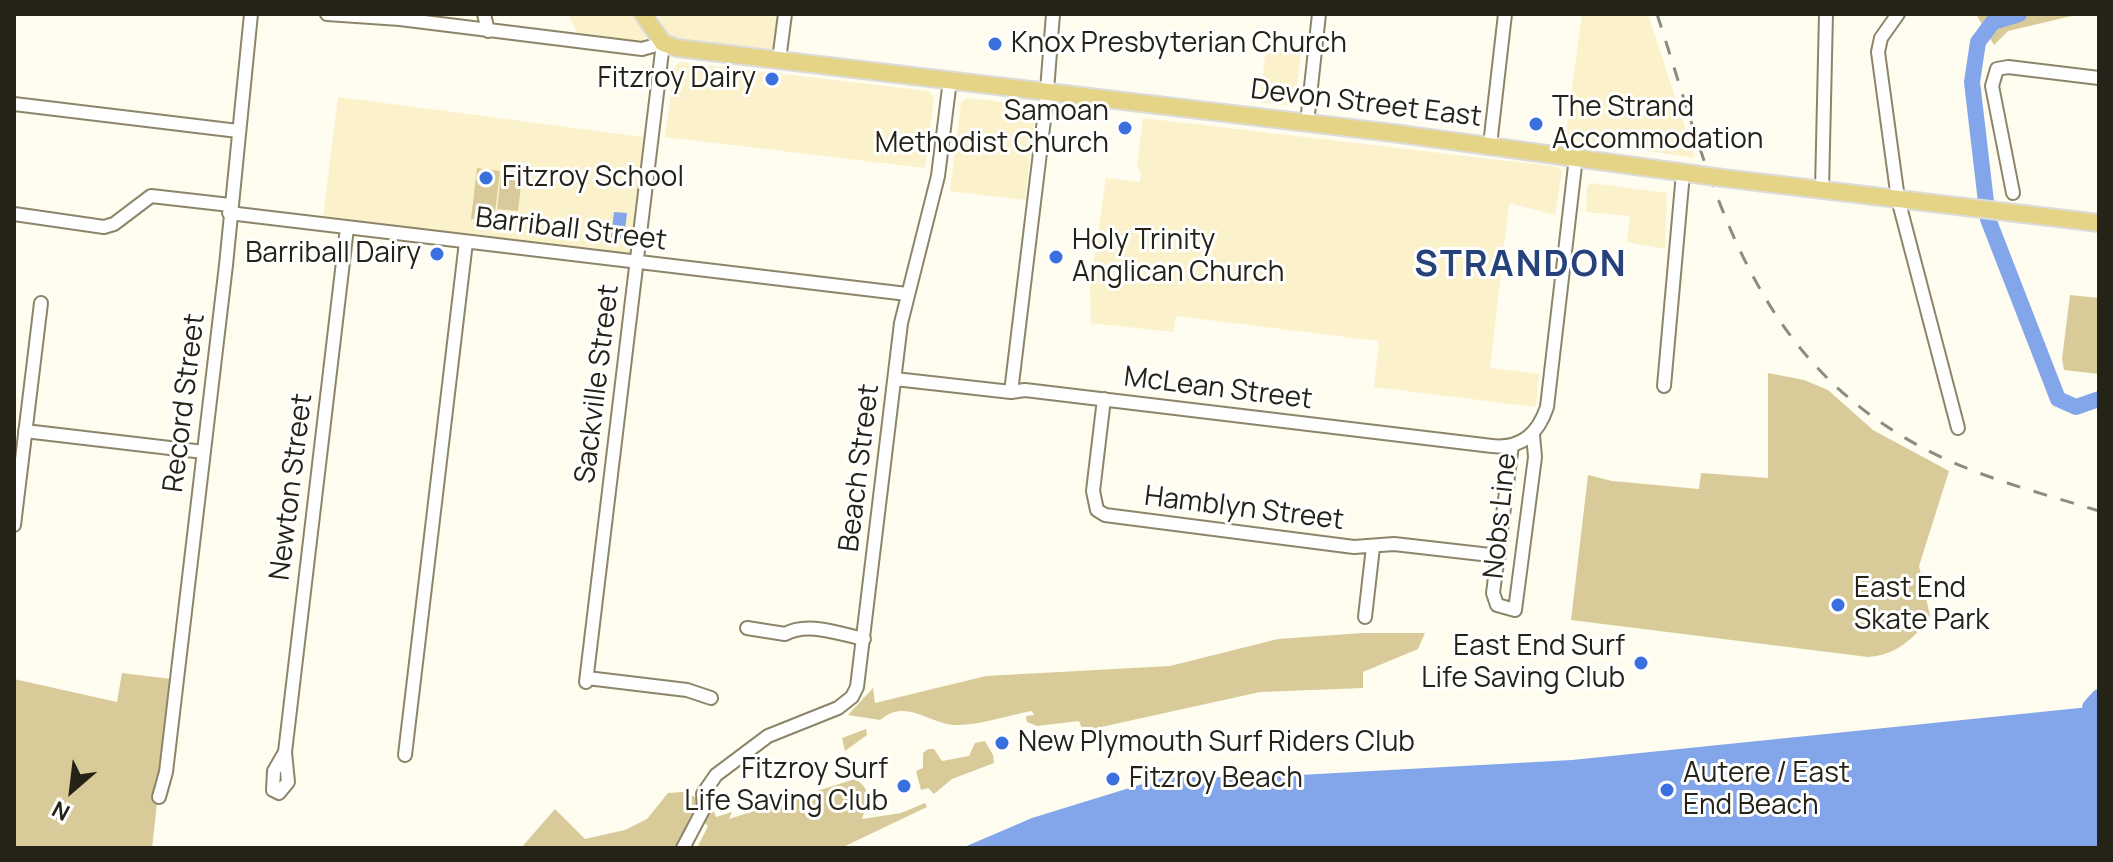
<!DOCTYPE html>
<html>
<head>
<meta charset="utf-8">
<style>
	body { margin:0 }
	#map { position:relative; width:2113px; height:862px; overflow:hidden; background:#fffcf0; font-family:Manrope,sans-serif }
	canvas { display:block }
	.frame { position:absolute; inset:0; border:16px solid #252317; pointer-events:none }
	.north { position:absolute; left:32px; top:750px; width:80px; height:80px; -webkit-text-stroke:6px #fff; paint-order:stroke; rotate:208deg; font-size:22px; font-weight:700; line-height:32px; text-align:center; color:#252317 }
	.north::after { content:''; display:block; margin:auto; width:28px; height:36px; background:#252317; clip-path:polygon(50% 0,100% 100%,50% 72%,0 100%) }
</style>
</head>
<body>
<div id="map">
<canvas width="2113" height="862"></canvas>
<div class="frame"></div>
<div class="north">N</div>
</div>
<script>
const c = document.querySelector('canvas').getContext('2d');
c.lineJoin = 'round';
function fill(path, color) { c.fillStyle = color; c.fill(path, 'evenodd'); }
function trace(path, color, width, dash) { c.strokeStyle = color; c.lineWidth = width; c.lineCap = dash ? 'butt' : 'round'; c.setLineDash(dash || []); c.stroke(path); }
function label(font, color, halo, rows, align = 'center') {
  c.font = font + ' Manrope,sans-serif'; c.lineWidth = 6; c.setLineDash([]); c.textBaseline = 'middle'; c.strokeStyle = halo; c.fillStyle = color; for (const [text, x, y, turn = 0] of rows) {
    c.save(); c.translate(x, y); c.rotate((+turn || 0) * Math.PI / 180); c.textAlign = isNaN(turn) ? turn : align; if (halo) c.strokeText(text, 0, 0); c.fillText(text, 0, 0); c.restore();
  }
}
fill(new Path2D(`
	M568 14H635L645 34V44L579 35Z
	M657 14H787L783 53 681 41 668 34Z
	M1582 14H1648L1695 158 1565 139Z
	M1266 47 1301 52 1295 101 1290 106 1260 102Z
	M680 62 928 91 934 98 925 168 665 137 675 66Z
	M338 97 650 138 635 261 323 218Z
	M966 98 1030 105 1035 110 1025 200 950 191 961 103Z
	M1143 118 1559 167 1562 171 1555 215 1509 203 1490 368 1539 374 1536 407 1374 387 1379 341 1176 316 1173 332 1091 323 1090 289 1106 178 1140 182 1141 173 1137 166Z
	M1591 183 1667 193 1665 249 1627 242 1630 216 1586 212 1587 186Z`), '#fbf1cb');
fill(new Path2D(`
	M1976 14H2080L2008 31 1994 45Z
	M477 168 500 171 494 221 471 219Z
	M501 174 522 177 518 211 497 209Z
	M2070 295 2099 298V374L2064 370 2062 359Z
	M1768 373 1804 380 1828 390 1873 430 1949 471 1919 566 1930 616C1916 638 1894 656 1868 657L1571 620 1588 475 1612 481 1699 489 1701 473 1768 478Z
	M1363 633H1425L1418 649 1363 672V688L1260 692 1083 731 1079 721 1037 726 1027 722 1026 716 1034 715 1032 711C1008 715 981 725 957 725 929 725 907 697 880 720L848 715 873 688 875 703 986 676 1170 666 1278 639Z
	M122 673 171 679 152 848H14V679L117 702Z
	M866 729 867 735 845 751 842 738Z
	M985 741 993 755 994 763 952 779 934 794 928 788 921 790 916 771 923 768V753L928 749H934L942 761 969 756 975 743Z
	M855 779C873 790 868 802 862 819L901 813 925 803 927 807 841 848H697L708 826 703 822 707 812 714 811 716 817 732 812 729 819Z
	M684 792 697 798 700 807 676 848H521L555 809 585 839 625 830 647 819 668 793Z`), '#d8cb99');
fill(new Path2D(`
	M614 212 627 213 624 239 611 237Z
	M2099 706V848H962L1032 818 1165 777H1263L1572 760Z`), '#83a6eb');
trace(new Path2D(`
	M2019 14 1993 22 1978 42 1972 82 1988 219 2058 399 2076 407 2099 399
	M2090 707 2099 697`), '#83a6eb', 16);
const minor = new Path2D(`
	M327 14 400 19 642 49 663 43
	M484 14 488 31
	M1898 14 1881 38 1878 52 1898 199 1958 428
	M779 60 785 14
	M14 104 238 131
	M1307 123 1319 14
	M1490 145 1505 14
	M1822 189 1826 14
	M2013 193 1992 86 1997 69 2008 67 2099 78
	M229 213 907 294
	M14 214 104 227 114 224 151 196 230 205
	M895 379 1011 392 1025 390 1492 446C1521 449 1538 434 1547 407L1576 157
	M1664 386 1683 173
	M1011 392 1046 103 1053 14
	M1104 399 1093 491 1097 510 1105 515 1354 547 1394 544 1499 556
	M25 431 204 452
	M1512 445 1493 593 1497 605 1515 610 1535 457 1533 435
	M14 525 41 303
	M1365 617 1373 547
	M747 628 785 634C808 621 839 634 864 639
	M587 678 687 690 711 698
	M586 682 663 43
	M285 752 274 771 273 790 279 793 288 782 285 752 347 228
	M405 755 466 242
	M159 797 166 772 226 265 251 14
	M683 848 704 808 703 794 716 775 768 736 838 708 852 697 857 687 901 323 938 176 950 80`);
const major = new Path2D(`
	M643 14 663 43 677 48 1393 133 1701 175
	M1723 178 2099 223`);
trace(minor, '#8c8569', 16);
trace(major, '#dcdcda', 20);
trace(minor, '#fff', 12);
trace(major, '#e5d386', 16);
trace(new Path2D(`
	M1657 14C1717 198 1750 367 1943 458 1993 481 2047 495 2099 511`), '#8e8b7f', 3, [14, 14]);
const majorBridge = new Path2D(`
	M1701 175 1723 178`);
trace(majorBridge, '#dcdcda', 20, []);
trace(majorBridge, '#e5d386', 16);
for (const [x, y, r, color] of [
	[995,44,8,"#3a6fde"],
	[772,79,8,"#3a6fde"],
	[1536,124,8,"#3a6fde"],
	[1125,128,8,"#3a6fde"],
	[486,178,8,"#3a6fde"],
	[437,254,8,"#3a6fde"],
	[1056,257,8,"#3a6fde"],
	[1838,605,8,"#3a6fde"],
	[1641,663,8,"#3a6fde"],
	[1002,743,8,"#3a6fde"],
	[1113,779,8,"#3a6fde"],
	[904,786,8,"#3a6fde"],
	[1667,790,8,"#3a6fde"]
]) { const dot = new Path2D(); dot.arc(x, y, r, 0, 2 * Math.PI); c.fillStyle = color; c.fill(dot); trace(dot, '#fff', 3); }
label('28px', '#252317', '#fff', [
	["Knox Presbyterian Church",1011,44],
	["Fitzroy Dairy",756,79,"right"],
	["The Strand",1552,108],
	["Accommodation",1552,140],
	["Samoan",1109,112,"right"],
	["Methodist Church",1109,144,"right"],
	["Fitzroy School",502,178],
	["Holy Trinity",1072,241],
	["Anglican Church",1072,273],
	["Barriball Dairy",421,254,"right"],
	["East End",1854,589],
	["Skate Park",1854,621],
	["East End Surf",1625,647,"right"],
	["Life Saving Club",1625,679,"right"],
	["New Plymouth Surf Riders Club",1018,743],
	["Fitzroy Surf",888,770,"right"],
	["Life Saving Club",888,802,"right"],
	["Autere / East",1683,774],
	["End Beach",1683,806],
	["Fitzroy Beach",1129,779]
], 'left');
label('28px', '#252317', '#fff', [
	["Devon Street East",1366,104,7],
	["Barriball Street",571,230,7],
	["Sackville Street",598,384,-83],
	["McLean Street",1218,389,7],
	["Record Street",185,403,-83],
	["Beach Street",860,468,-83],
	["Newton Street",292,487,-83],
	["Hamblyn Street",1244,509,7],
	["Nobs Line",1501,516,-84]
]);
c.letterSpacing = '2px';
label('bold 36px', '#27427a', '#fff', [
	["STRANDON",1521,266]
]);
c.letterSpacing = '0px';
</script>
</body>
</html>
